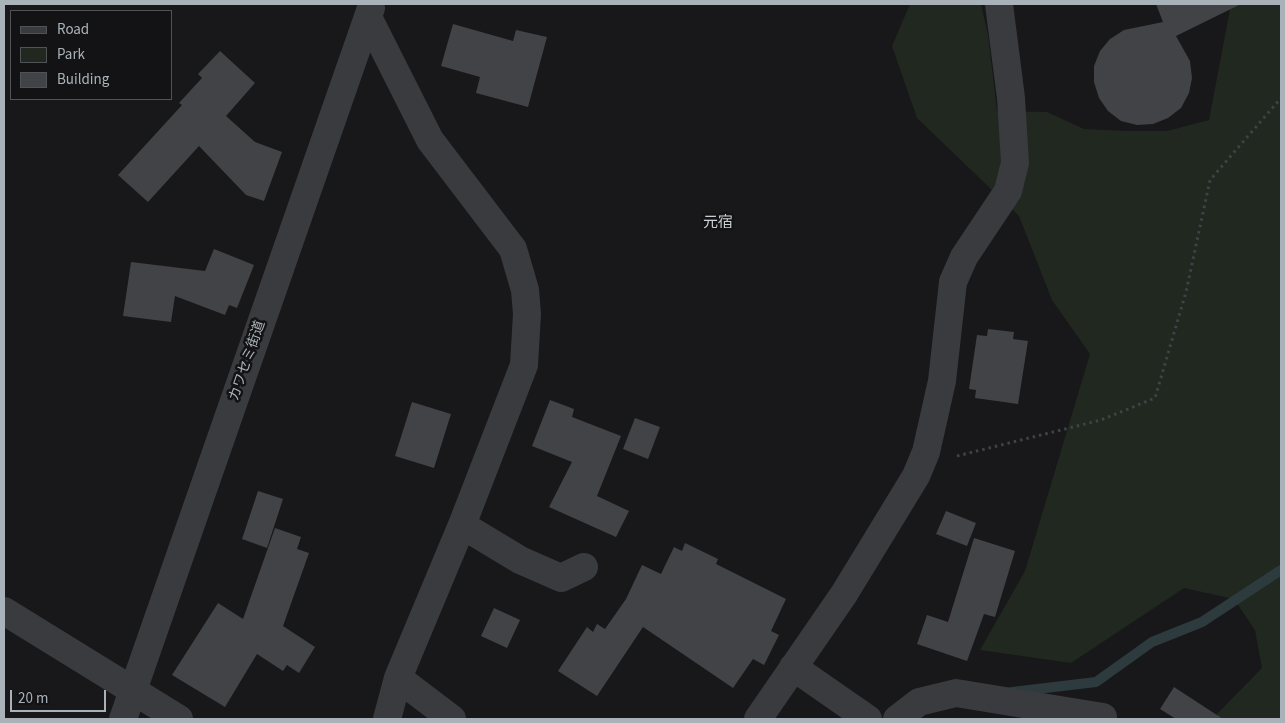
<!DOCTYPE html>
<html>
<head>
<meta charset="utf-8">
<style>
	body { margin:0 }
	#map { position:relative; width:1285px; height:723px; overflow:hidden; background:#18181a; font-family:"Source Sans 3",sans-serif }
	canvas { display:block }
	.frame { position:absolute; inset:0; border:5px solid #aab2b9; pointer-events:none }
	.legend { position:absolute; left:10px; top:10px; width:162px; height:90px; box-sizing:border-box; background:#131315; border:1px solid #4f5357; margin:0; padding:6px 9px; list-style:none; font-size:15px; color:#aab2b9 }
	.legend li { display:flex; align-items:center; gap:10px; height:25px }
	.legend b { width:25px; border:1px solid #4f5357 }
	.scale { position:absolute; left:10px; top:690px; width:96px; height:22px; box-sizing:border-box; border:2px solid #aab2b9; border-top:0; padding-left:6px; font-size:15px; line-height:18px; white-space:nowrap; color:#aab2b9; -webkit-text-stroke:4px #131315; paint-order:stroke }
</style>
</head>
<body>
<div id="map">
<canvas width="1285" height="723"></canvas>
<div class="frame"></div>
<ul class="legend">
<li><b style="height:6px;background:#393b3f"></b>Road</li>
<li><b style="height:14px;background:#20281f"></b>Park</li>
<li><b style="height:14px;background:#424347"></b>Building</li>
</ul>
<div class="scale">20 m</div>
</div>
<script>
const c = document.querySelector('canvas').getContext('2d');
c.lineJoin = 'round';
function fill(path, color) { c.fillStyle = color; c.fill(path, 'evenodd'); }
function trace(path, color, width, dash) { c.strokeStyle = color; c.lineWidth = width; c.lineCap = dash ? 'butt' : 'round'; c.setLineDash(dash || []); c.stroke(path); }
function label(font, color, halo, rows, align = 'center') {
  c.font = font + ' "Source Sans 3","Noto Sans JP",sans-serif'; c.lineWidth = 5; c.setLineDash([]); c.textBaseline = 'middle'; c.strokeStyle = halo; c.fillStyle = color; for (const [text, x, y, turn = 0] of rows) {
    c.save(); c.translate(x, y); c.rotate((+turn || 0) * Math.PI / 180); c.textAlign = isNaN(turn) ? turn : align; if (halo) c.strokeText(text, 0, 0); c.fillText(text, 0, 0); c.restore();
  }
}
fill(new Path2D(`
	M910 4H981L988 35 997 111 1047 112 1084 129 1128 131H1167L1209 120 1231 4H1281V719H1212L1262 668 1255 630 1234 599 1184 588 1071 663 980 650 1025 571 1090 354 1052 300 1019 216 917 118 892 46Z`), '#20281f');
trace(new Path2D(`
	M1012 692 1096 682 1152 642 1202 622 1281 570`), '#2d3a3e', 10);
fill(new Path2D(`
	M1156 4H1241L1176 36 1190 61 1192 78 1189 93 1181 108 1168 118 1153 124 1137 125 1121 121 1108 111 1099 98 1094 82V66L1100 51 1110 39 1124 30 1163 22Z
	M453 24 513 41 516 30 547 37 528 107 476 93 480 77 441 66Z
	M220 51 255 83 226 116 255 142 282 152 264 201 246 195 199 146 148 202 118 175 182 105 179 103 202 78 198 74Z
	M214 249 254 265 237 308 229 305 225 315 175 296 171 322 123 316 131 262 205 271Z
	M988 329 1014 332 1013 339 1028 341 1018 404 975 398 976 390 969 389 977 335 987 336Z
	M550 400 574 409 572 417 621 436 597 496 629 511 616 537 549 507 572 462 532 446Z
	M412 402 451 414 434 468 395 456Z
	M635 418 660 427 648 459 623 449Z
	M258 491 283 499 267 548 242 539Z
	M946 511 976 523 967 546 936 534Z
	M275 528 301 537 297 549 309 553 283 626 315 647 299 673 287 665 283 671 257 654 225 707 172 675 218 603 243 619Z
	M974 538 1015 551 995 617 984 614 967 661 917 644 927 615 948 622Z
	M685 543 718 559 716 564 786 599 771 631 779 635 764 665 753 659 733 688 643 627 597 696 558 671 587 627 593 632 597 624 605 629 626 599 642 565 661 574 674 547 682 551Z
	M494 608 520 620 507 648 481 636Z
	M1174 687 1223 719H1176L1160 709Z`), '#424347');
trace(new Path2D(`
	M957 456 1101 420 1155 398 1186 292 1210 180 1281 98`), '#3f4246', 3, [2.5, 4]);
trace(new Path2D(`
	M368 17 430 140 513 249 525 290 527 314 524 365 462 525 398 678 387 719
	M462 525 520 560 561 578 584 567
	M4 611 179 719
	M793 667 868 719
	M398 678 452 719
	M123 719 371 8
	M758 719 844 594 916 476 926 452 942 381 953 282 964 257 1008 191 1015 163 1011 98 999 4
	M897 719 919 702 956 693 1103 717`), '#393b3f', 28);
label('14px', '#aab2b9', '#131315', [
	["カワセミ街道",248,361,-71]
]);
label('15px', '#cbd0d5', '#131315', [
	["元宿",718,224]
]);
</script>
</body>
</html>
